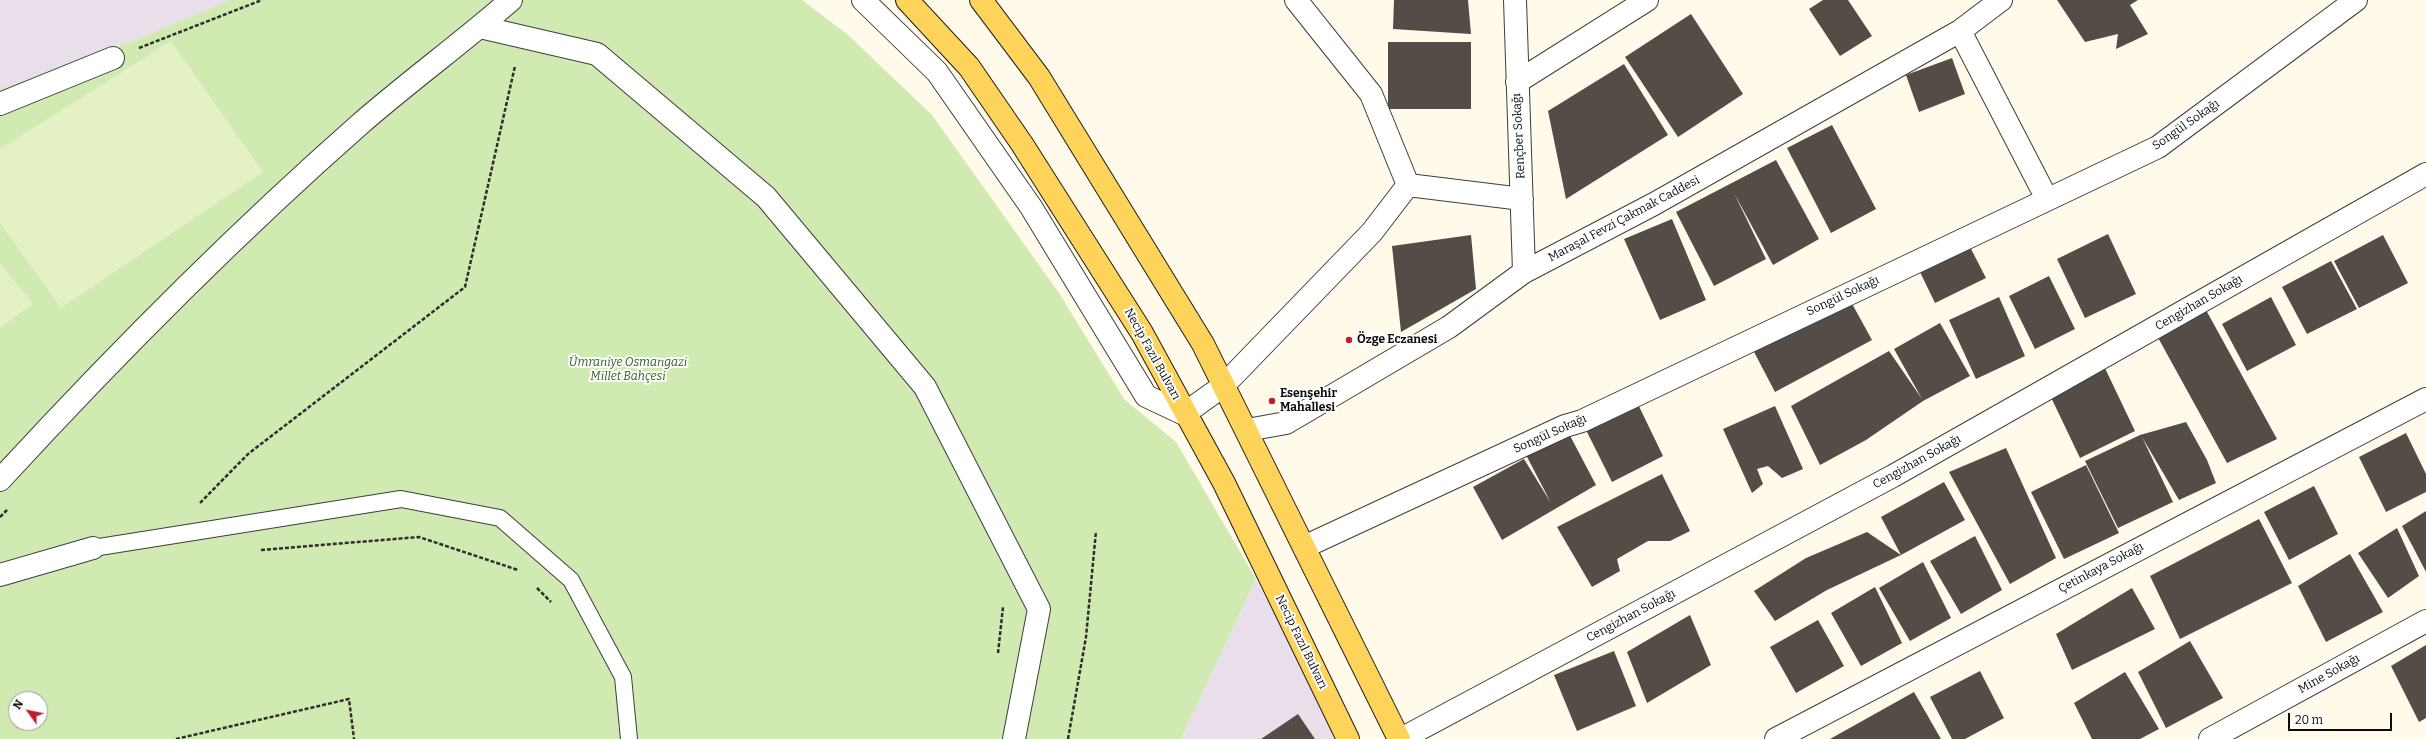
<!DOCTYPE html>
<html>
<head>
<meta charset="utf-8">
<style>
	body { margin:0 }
	#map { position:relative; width:2426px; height:739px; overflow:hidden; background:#fffae9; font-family:Bitter,serif }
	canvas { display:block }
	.north { position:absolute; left:8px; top:691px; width:40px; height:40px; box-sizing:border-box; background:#fff; border:1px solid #9d9d9d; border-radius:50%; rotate:303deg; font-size:11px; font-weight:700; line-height:16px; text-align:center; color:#0b0b0b }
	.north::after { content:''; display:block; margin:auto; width:14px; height:18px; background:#c01f2a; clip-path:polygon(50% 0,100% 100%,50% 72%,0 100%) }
	.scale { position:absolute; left:2288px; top:713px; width:104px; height:18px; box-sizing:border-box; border:2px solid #0b0b0b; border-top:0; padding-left:5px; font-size:12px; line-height:14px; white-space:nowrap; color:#0b0b0b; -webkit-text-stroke:3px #fff; paint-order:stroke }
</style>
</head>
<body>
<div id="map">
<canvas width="2426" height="739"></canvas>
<div class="north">N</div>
<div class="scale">20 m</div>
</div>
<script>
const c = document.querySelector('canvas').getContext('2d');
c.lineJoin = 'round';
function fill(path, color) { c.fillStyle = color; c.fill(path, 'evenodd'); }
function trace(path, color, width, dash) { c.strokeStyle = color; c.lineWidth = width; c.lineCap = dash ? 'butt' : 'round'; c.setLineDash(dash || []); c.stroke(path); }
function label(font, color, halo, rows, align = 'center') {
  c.font = font + ' Bitter,serif'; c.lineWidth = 4; c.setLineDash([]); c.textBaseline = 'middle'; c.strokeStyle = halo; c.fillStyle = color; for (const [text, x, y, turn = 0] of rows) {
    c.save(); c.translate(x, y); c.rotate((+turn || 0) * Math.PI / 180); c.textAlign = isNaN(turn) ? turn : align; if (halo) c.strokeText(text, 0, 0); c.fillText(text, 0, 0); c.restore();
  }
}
fill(new Path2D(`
	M0 0H230L138 39 0 89Z
	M1256 579 1340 739H1181Z`), '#e9dfeb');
fill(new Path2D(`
	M230 0H802L847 34 932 115 1061 296 1124 399 1176 442 1256 579 1181 739H0V89L138 39ZM16 699H40V723H16Z`), '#d0eab2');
fill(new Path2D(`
	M171 41 263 172 61 308 0 223V149Z
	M0 263 33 304 0 328Z`), '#e3f1c4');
fill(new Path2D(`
	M1394 0H1468L1471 34 1393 29Z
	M1823 0H1848L1872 36 1840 56 1809 9Z
	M2057 0H2138L2130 5 2148 34 2116 49 2118 34 2085 42Z
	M1691 14 1743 94 1678 137 1625 57Z
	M1388 42H1471V109H1388Z
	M1952 58 1965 94 1919 112 1906 75Z
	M1624 64 1668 135 1566 199 1548 111Z
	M1832 125 1876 209 1831 233 1787 148Z
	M1776 160 1819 239 1773 265 1734 193 1766 259 1714 286 1676 212Z
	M1672 219 1706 300 1660 320 1624 239Z
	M2108 234 2136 294 2085 318 2057 259Z
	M1471 235 1476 289 1401 332 1392 246Z
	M2383 235 2408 283 2359 308 2334 261Z
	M1969 245 1986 278 1935 303 1919 270Z
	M2331 261 2357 309 2307 334 2282 287Z
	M2049 276 2075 329 2035 349 2009 296Z
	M1999 297 2025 356 1976 379 1949 320Z
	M2271 297 2296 345 2247 371 2222 324Z
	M1850 300 1872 340 1775 392 1753 350Z
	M2206 310 2277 439 2227 463 2156 334Z
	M1940 323 1970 376 1923 401 1866 440 1820 465 1791 406 1889 351 1922 399 1894 349Z
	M2103 364 2135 431 2080 458 2048 391Z
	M1634 396 1663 456 1612 482 1582 422Z
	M1775 406 1803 469 1782 478 1768 466 1757 469 1763 484 1752 493 1723 429Z
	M2186 422 2207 460 2216 483 2179 500 2142 437 2173 502 2118 528 2085 461 2140 435Z
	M1566 428 1596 485 1502 540 1473 487 1524 459 1551 503 1524 451Z
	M2406 433 2426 474V492L2386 512 2359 457Z
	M2006 448 2056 558 2010 584 1949 472Z
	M2086 465 2119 533 2064 559 2031 492Z
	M1662 474 1690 531 1670 541H1648L1617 559 1620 571 1592 587 1557 527Z
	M1944 482 1965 520 1901 555 1881 517Z
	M2314 486 2338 534 2289 560 2264 512Z
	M2426 511V572L2402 526Z
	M2259 519 2292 583 2180 639 2150 576Z
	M2397 528 2419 576 2388 598 2358 553Z
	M1867 532 1901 555 1827 590 1775 621 1754 591 1806 558Z
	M1975 536 2002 590 1961 614 1930 561Z
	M2350 554 2383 612 2326 642 2298 586Z
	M1923 562 1951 618 1910 641 1879 588Z
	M1875 587 1902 643 1861 666 1831 613Z
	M2132 588 2155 629 2072 670 2056 634Z
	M1690 615 1711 665 1647 703 1627 652Z
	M1818 620 1844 666 1796 693 1770 647Z
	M2190 641 2223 698 2166 728 2138 672Z
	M2426 645V718L2419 722 2391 666Z
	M1614 651 1636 706 1577 731 1554 675Z
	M1980 671 2004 718 1965 739H1952L1930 697Z
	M2125 672 2159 729 2140 739H2092L2074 703Z
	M1914 692 1941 739H1830Z
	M1298 714 1315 739H1261Z`), '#544c47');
const lane = new Path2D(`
	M93 548 401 499 500 518 571 580 623 677 629 739`);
const street = new Path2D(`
	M863 0 937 72 1031 207 1146 396 1184 414 1223 386 1372 232 1408 185 1371 94 1296 0
	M1515 0 1524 272
	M480 27 597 54 766 197 925 387 1039 609 1014 739
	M1960 31 2047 199
	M1517 82 1647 0
	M0 104 113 58
	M1408 185 1522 199
	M1247 430 1286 423 1449 327 1524 272 1654 204 1960 31 2001 0
	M0 480C114 356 232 237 359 125 408 82 462 43 511 0
	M1304 547 1565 426 1582 421 2158 147 2356 0
	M0 575 93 548
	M1401 739 1893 476 2426 174
	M1776 739 2426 399
	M2210 739 2426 621`);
const primary = new Path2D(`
	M907 0 969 67 1022 144 1142 333 1224 483 1348 739
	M981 0 1039 77 1203 344 1399 739`);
trace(lane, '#3e3e3e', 18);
trace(street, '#3e3e3e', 24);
trace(primary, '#1c1c1c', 24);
trace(new Path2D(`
	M139 48 262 0
	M200 503 248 454 465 287 515 66
	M0 517 8 509
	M261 550 419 537 518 570
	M537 588 551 602
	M998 653 1003 607
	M176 739 349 699 354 739
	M1068 739 1086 637 1096 531`), '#2d2d2d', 2.5, [4, 2]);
trace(lane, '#fff', 16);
trace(street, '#fff', 22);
trace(primary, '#fed35a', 22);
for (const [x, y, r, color] of [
	[1349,340,4,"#c01f2a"],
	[1272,401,4,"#c01f2a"]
]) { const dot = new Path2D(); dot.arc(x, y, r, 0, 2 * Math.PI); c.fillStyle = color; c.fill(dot); trace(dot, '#fff', 1.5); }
label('12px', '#0b0b0b', '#fff', [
	["Songül Sokağı",2186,125,-35],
	["Rençber Sokağı",1519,136,-93],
	["Maraşal Fevzi Çakmak Caddesi",1624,219,-28],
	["Songül Sokağı",1843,296,-25],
	["Cengizhan Sokağı",2199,303,-30],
	["Necip Fazıl Bulvarı",1152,354,61],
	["Songül Sokağı",1550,434,-24],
	["Cengizhan Sokağı",1917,462,-29],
	["Çetinkaya Sokağı",2101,568,-28],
	["Cengizhan Sokağı",1631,616,-28],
	["Necip Fazıl Bulvarı",1301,642,64],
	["Mine Sokağı",2329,674,-29]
]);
label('bold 12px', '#0b0b0b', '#fff', [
	["Özge Eczanesi",1357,340],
	["Esenşehir",1280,394],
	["Mahallesi",1280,408]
], 'left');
label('italic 12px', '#2b651a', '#fff', [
	["Ümraniye Osmangazi",628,363],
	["Millet Bahçesi",628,377]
]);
</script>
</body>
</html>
